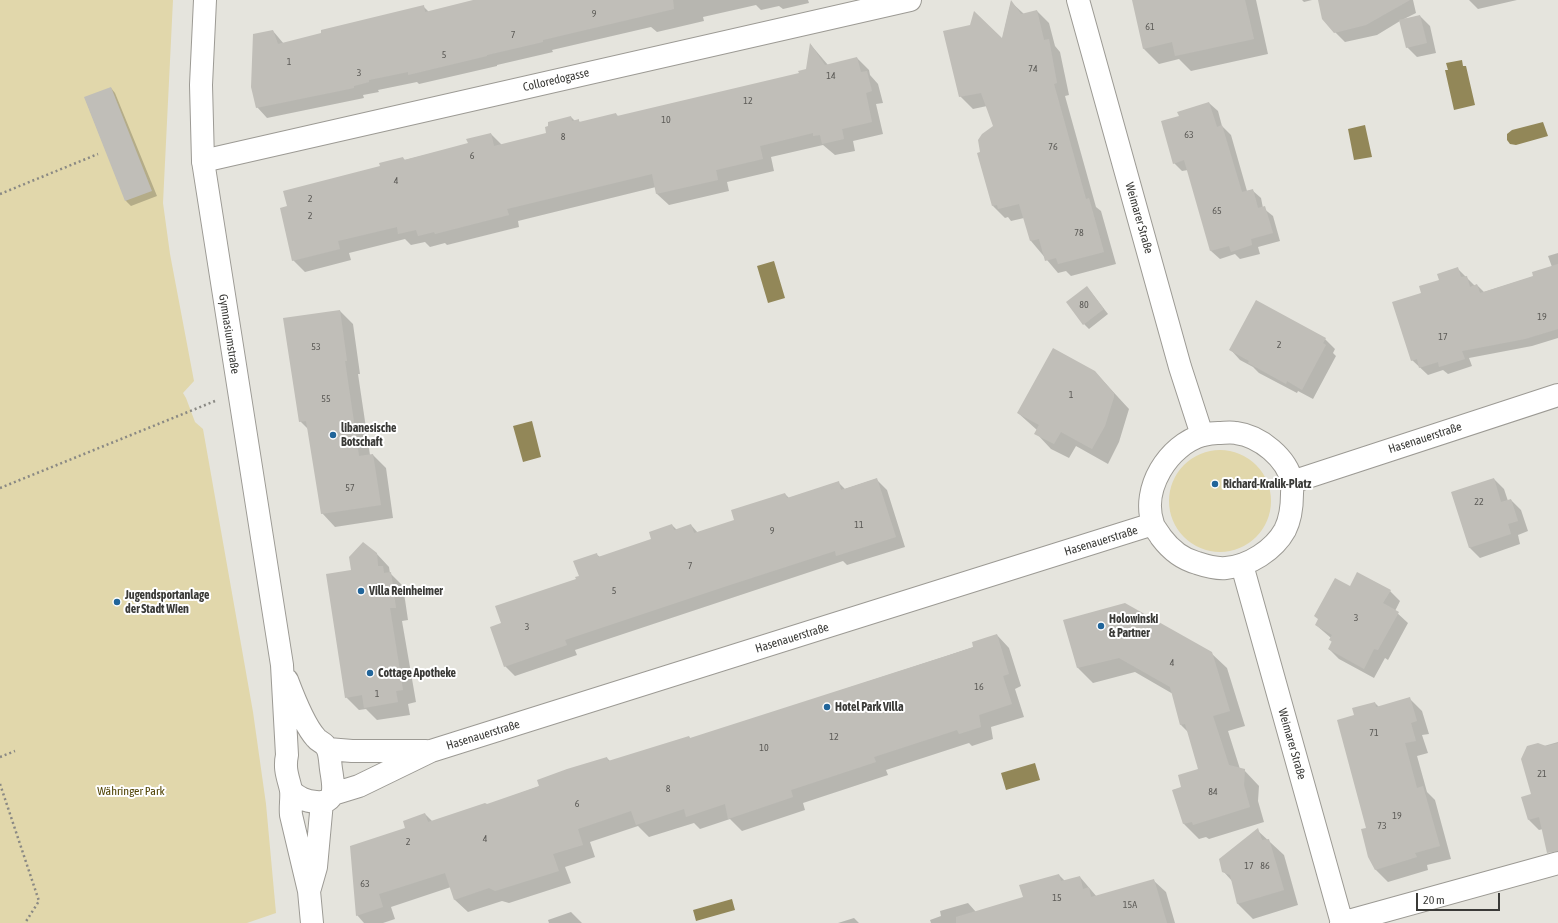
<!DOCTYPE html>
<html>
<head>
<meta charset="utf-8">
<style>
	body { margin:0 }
	#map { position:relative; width:1558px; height:923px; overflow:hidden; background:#e5e4dd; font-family:"Asap Condensed",sans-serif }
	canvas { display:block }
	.scale { position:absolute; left:1416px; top:893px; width:84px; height:18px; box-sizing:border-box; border:2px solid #3a3a37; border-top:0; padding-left:5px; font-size:12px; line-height:14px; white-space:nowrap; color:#3a3a37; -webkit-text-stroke:3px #fff; paint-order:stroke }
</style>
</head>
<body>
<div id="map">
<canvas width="1558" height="923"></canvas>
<div class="scale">20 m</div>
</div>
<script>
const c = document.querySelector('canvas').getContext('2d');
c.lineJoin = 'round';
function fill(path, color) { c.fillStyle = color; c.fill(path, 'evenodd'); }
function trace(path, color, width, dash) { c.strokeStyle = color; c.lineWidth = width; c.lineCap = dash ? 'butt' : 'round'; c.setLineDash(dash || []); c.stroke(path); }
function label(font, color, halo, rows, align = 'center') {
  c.font = font + ' "Asap Condensed",sans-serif'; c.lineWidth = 4; c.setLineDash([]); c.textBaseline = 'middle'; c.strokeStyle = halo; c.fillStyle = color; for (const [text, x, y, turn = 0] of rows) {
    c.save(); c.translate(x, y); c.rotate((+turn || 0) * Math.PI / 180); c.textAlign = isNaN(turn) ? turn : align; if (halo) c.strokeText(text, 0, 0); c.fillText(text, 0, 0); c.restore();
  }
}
fill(new Path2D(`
	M0 0H173L163 203 170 254 194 381 183 393 186 398 195 422 203 429 253 712 266 804 276 913 247 923H0Z
	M1169 501a51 51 0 1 1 102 0a51 51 0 1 1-102 0Z`), '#e1d7ab');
fill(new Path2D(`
	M1462 60 1463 66H1466L1475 105 1454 110 1445 70H1448L1446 63Z
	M1543 122 1548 136 1516 145 1510 144 1507 140V134L1512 130Z
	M1365 125 1372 157 1354 160 1348 129Z
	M774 261 785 298 768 303 757 266Z
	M532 421 541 457 523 462 513 426Z
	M1035 763 1040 780 1006 790 1001 773Z
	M732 899 735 910 696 921 693 910Z`), '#928758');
fill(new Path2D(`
	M480 0H808L809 3 783 9 779 6 761 10 756 5 703 17 704 21 657 32 651 27 552 50 553 52 497 65V66L419 84 417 82 378 90 379 92 363 95 364 98 267 118 257 107 273 31 284 44 423 6 429 12Z
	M1133 0H1256L1268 54 1191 71 1179 59 1159 64 1144 49Z
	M1302 0H1312L1304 2Z
	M1320 0H1413L1416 13 1404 19 1420 16 1430 26 1436 53 1417 57 1407 47 1400 21 1377 35 1345 42 1335 32Z
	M1469 0H1517L1478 9Z
	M1011 2 1024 14 1037 11 1049 23 1055 46 1060 52 1069 95 1065 96 1096 207 1101 211 1116 264 1071 276 1066 271 1058 273 1031 241 1024 218 1011 221 1008 217 1005 218 993 206 981 152 994 126 987 106 973 109 960 96 1002 40Z
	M811 45 828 65 857 58 869 70 870 75 878 84 883 103 876 104 883 134 853 141 855 151 835 155 823 145 771 157 774 171 727 182 729 191 669 205 657 194 656 187 518 221 519 227 447 245 445 243 430 247 425 242 411 245 405 239 349 253 351 260 305 272 293 260 288 207 381 167 403 158 405 160 469 144 491 134 502 145 547 134 571 117 575 121 578 120 581 123 616 114 619 117 800 74 807 70Z
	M111 88 115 93 157 196 131 206 126 201 85 98Z
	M1209 103 1218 111 1222 126 1231 135 1247 191 1252 190 1261 198 1263 208 1273 216 1280 241 1258 247 1260 254 1240 259 1235 254 1220 259 1211 251 1188 170 1182 171 1174 163 1180 117Z
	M1558 253V338L1532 346 1469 358 1472 366 1448 374 1443 370 1428 375 1412 360 1422 294 1457 268 1475 286 1477 285 1484 292 1535 276 1552 267 1548 256Z
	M1087 287 1108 314 1089 329 1084 324Z
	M340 311 353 324 360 374H358L370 455H373L386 468 393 518 335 527 322 513 308 429 300 421Z
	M1325 339 1335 349 1333 353 1336 356 1313 399 1298 391 1297 393 1259 373 1253 367 1240 360 1230 349Z
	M1095 372 1129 409 1119 442 1108 464 1076 446 1069 458 1051 449 1036 433 1037 430 1018 413Z
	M876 479 887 490 905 547 847 565 843 561 575 650 577 655 515 676 505 666 502 624 578 580 596 554 600 557 652 540 672 525 677 530 691 525 698 533 736 521 785 494 789 498 838 482 845 489Z
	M1494 479 1504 489 1508 501 1511 500 1521 510 1528 531 1518 535 1520 544 1480 558 1469 547Z
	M376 553 389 567 390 573 403 586 408 620 402 621 416 702 408 704 410 715 377 720 366 709 359 710 346 697 352 571Z
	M1350 587 1390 591 1400 601 1395 611 1408 623 1388 660 1385 658 1374 678 1339 659 1329 649 1332 642 1330 640 1331 638 1316 625Z
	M1064 621 1211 653 1227 668 1245 726 1228 731 1240 769 1244 770 1259 786 1258 801 1264 822 1209 839 1206 837 1199 839 1184 824 1173 790 1182 788 1199 770 1188 732 1181 725 1173 694 1135 672 1093 683 1078 668Z
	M997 635 1009 648 1021 686 1015 689 1024 717 991 727 993 739 972 746 969 743 886 770 888 775 803 803 805 810 742 831 730 819 700 829 694 823 649 837 638 826 590 842 595 857 565 867 571 883 509 903 502 901 468 912 455 900 451 887 391 907 395 919 383 923H364L357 915 406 829 425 814 433 822 487 805 540 786 607 758 611 762 689 737 691 739 974 647Z
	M1410 699 1422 711 1429 734 1422 735 1428 753 1417 756 1427 792 1435 800 1451 859 1427 865 1428 870 1388 882 1375 869 1368 828 1355 716 1375 703 1379 707Z
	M1558 742V830L1547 828 1539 830 1529 820 1532 795 1544 746Z
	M1257 830 1284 855 1298 905 1253 919 1238 904 1232 881 1223 871Z
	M1059 875 1065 881 1080 877 1097 897 1153 880 1166 892 1175 923H931L930 920 941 916 940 911 968 903 976 912 1024 898Z
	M571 912 582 923H549L548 920Z
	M854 918 859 923H838Z`), '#0003');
fill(new Path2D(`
	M473 0H673L674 9 543 40V42L487 55V56L408 75V72L369 80V82L354 86V88L256 108 251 87 253 34 273 30 278 44 321 33V30L424 5 425 12Z
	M1011 0 1021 14 1037 10 1044 40 1049 39 1057 83 1054 84 1086 199 1089 198 1104 252 1058 264 1056 258 1045 261 1039 239 1030 241 1019 204 998 209 997 205 992 206 977 153 980 152 978 140 982 134 993 126 981 93 959 97 943 31 970 25 974 11 1002 38Z
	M1132 0H1245L1254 39 1175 56 1172 42 1143 49Z
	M1318 0H1410L1366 25 1334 33 1322 19Z
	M1420 15 1427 43 1406 48 1399 20Z
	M810 43 825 65 857 57 861 72 867 71 872 91 866 93 872 122 842 129 844 139 822 144 820 135 813 136V133L760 146 763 159 716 170 718 180 656 194 652 174 507 209 509 215 435 234 434 232 418 236 416 230 398 234 397 227 338 241 340 249 292 261 280 208 287 206 283 191 380 166 379 163 403 157 404 160 468 143 466 139 491 133 494 146 546 133 545 127 548 126V122L571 116 572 121 579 119V122L616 113 617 116 799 73 798 71 806 69Z
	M111 87 152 191 125 201 84 97Z
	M1209 102 1217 127 1222 125 1242 192 1253 189 1258 208 1265 206 1273 233 1251 239 1252 245 1231 252 1229 246 1210 251 1184 160 1173 164 1161 121 1179 116 1177 112Z
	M1558 264V329L1525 339 1462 351 1465 359 1439 367 1438 362 1419 368 1417 359 1411 361 1392 302 1421 293 1419 286 1439 280 1437 274 1458 267 1461 277 1467 276 1470 287 1477 284 1480 293 1533 276 1532 272Z
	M1087 286 1104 309 1083 325 1066 302Z
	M1256 300 1326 338 1323 343 1326 345 1302 390 1287 381 1286 384 1248 363 1249 361 1229 350Z
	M340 310 347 361H345L359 456 373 454 381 505 321 514 306 421 299 422 283 318Z
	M1053 348 1095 371 1114 393V397L1105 426 1092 449 1061 432 1054 444 1034 434 1039 425 1017 413Z
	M877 478 896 537 836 556 835 551 733 584 565 640 567 645 504 667 490 627 501 623 495 606 576 579 575 577 579 576 573 561 597 553 598 557 651 539 649 532 672 524 674 530 691 524 694 533 734 520 731 510 785 493 787 498 839 481 841 490Z
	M1494 478 1501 502 1511 499 1518 521 1508 524 1511 534 1469 548 1451 492Z
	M363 542 377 553 378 566H383L384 573 391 572 396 608H390L403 690 396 691 398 702 364 708 362 695 345 698 326 574 351 570 349 557Z
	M1357 572 1391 590 1383 603 1399 612 1378 650 1374 649 1364 669 1328 649 1332 641 1329 640 1332 635 1315 625 1318 619 1314 616 1335 578 1350 586Z
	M1125 603 1212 652 1230 711 1213 716 1229 765 1245 769 1244 785 1250 807 1193 825 1192 822 1183 824 1172 790 1181 787 1178 775 1198 769 1185 724 1180 725 1170 687 1119 658 1077 668 1063 620Z
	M997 634 1009 674 1003 676 1012 704 979 715 981 727 959 734 957 730 874 757 876 762 791 790 793 797 728 819 725 804 686 817 684 809 636 825 631 811 578 829 583 845 553 854 559 871 495 891 489 888 454 900 445 873 379 894 383 907 356 916 350 846 405 828 403 821 425 813 428 822 485 803 487 804 539 786 537 780 567 769 607 757 608 761 689 736 690 738 949 655 973 647 972 642Z
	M1410 697 1417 721 1411 723 1416 741 1405 743 1417 788 1423 786 1440 846 1415 853 1417 857 1375 870 1368 857 1361 829 1366 828 1337 720 1354 715 1352 708 1375 702 1376 707Z
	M1538 743 1546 746 1558 743V851L1547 853 1539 817 1528 820 1521 797 1531 794 1521 759 1527 746Z
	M1258 828 1262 840 1269 839 1284 890 1237 904 1230 875 1222 872 1219 859Z
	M1059 874 1061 881 1080 876 1083 889 1089 887 1091 897 1154 879 1167 923H956V917L1023 897 1019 885Z`), '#c0beb8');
const minor = new Path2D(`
	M1078 0 1180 367 1202 435
	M203 161 910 0
	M1242 565 1342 923
	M1341 923 1558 863`);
const tertiary = new Path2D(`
	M205 0 201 85 203 161 282 665 287 755C284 769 288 777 291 790 292 798 290 807 291 815L309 891 312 923
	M1218 433C1224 433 1230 432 1236 433 1260 436 1287 458 1292 482 1293 486 1292 490 1292 494 1292 505 1290 520 1285 530 1274 550 1249 566 1226 568 1216 569 1206 566 1197 563 1182 559 1170 549 1161 537 1159 533 1154 528 1153 524 1141 489 1168 445 1203 435 1207 434 1213 433 1218 433Z
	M1292 482 1558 395
	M287 680C293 696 305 726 316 738 319 742 324 742 327 748 330 753 330 762 331 769 333 783 339 804 316 802 305 801 299 798 291 791
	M328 749 352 751H426
	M333 794 359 786 431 751 1153 524
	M310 888 316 867 322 802`);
trace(minor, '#9c9a94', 24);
trace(tertiary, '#9c9a94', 24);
trace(new Path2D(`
	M0 194 98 154
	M0 488 215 401
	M0 757 15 751
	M0 784 39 901 25 923`), '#8a8984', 2.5, [2, 3]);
trace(minor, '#fff', 22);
trace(tertiary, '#fff', 22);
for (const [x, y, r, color] of [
	[333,435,4,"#21659a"],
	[1215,484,4,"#21659a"],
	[361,591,4,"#21659a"],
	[117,602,4,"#21659a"],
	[1101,626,4,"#21659a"],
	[370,673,4,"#21659a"],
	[827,707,4,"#21659a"]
]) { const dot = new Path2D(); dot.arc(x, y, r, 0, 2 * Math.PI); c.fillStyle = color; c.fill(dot); trace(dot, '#fff', 1.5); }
label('10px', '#5c5b57', null, [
	["9",594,14],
	["61",1150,27],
	["7",513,35],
	["5",444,55],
	["1",289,62],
	["74",1033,69],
	["3",359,73],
	["14",831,76],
	["12",748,101],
	["10",666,120],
	["63",1189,135],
	["8",563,137],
	["76",1053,147],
	["6",472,156],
	["4",396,181],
	["2",310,199],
	["65",1217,211],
	["2",310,216],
	["78",1079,233],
	["80",1084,305],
	["19",1542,317],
	["17",1443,337],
	["2",1279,345],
	["53",316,347],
	["1",1071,395],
	["55",326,399],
	["57",350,488],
	["22",1479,502],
	["11",859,525],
	["9",772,531],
	["7",690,566],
	["5",614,591],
	["3",1356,618],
	["3",527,627],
	["4",1172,663],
	["16",979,687],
	["1",377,694],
	["71",1374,733],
	["12",834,737],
	["10",764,748],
	["21",1542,774],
	["8",668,789],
	["84",1213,792],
	["6",577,804],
	["19",1397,816],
	["73",1382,826],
	["4",485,839],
	["2",408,842],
	["17",1249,866],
	["86",1265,866],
	["63",365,884],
	["15",1057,898],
	["15A",1130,905]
]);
label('12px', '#3a3a37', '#fff', [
	["Colloredogasse",556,80,-13],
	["Weimarer Straße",1139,218,74],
	["Gymnasiumstraße",229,334,81],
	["Hasenauerstraße",1425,438,-18],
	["Hasenauerstraße",1101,541,-17],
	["Hasenauerstraße",792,638,-17],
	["Hasenauerstraße",483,735,-17],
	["Weimarer Straße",1292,744,74]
]);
label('bold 12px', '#3a3a37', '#fff', [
	["libanesische",341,428],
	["Botschaft",341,442],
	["Richard-Kralik-Platz",1223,484],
	["Villa Reinheimer",369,591],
	["Jugendsportanlage",125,595],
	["der Stadt Wien",125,609],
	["Holowinski",1109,619],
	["& Partner",1109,633],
	["Cottage Apotheke",378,673],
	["Hotel Park Villa",835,707]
], 'left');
label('12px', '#514406', '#fff', [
	["Währinger Park",131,791]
]);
</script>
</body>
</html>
